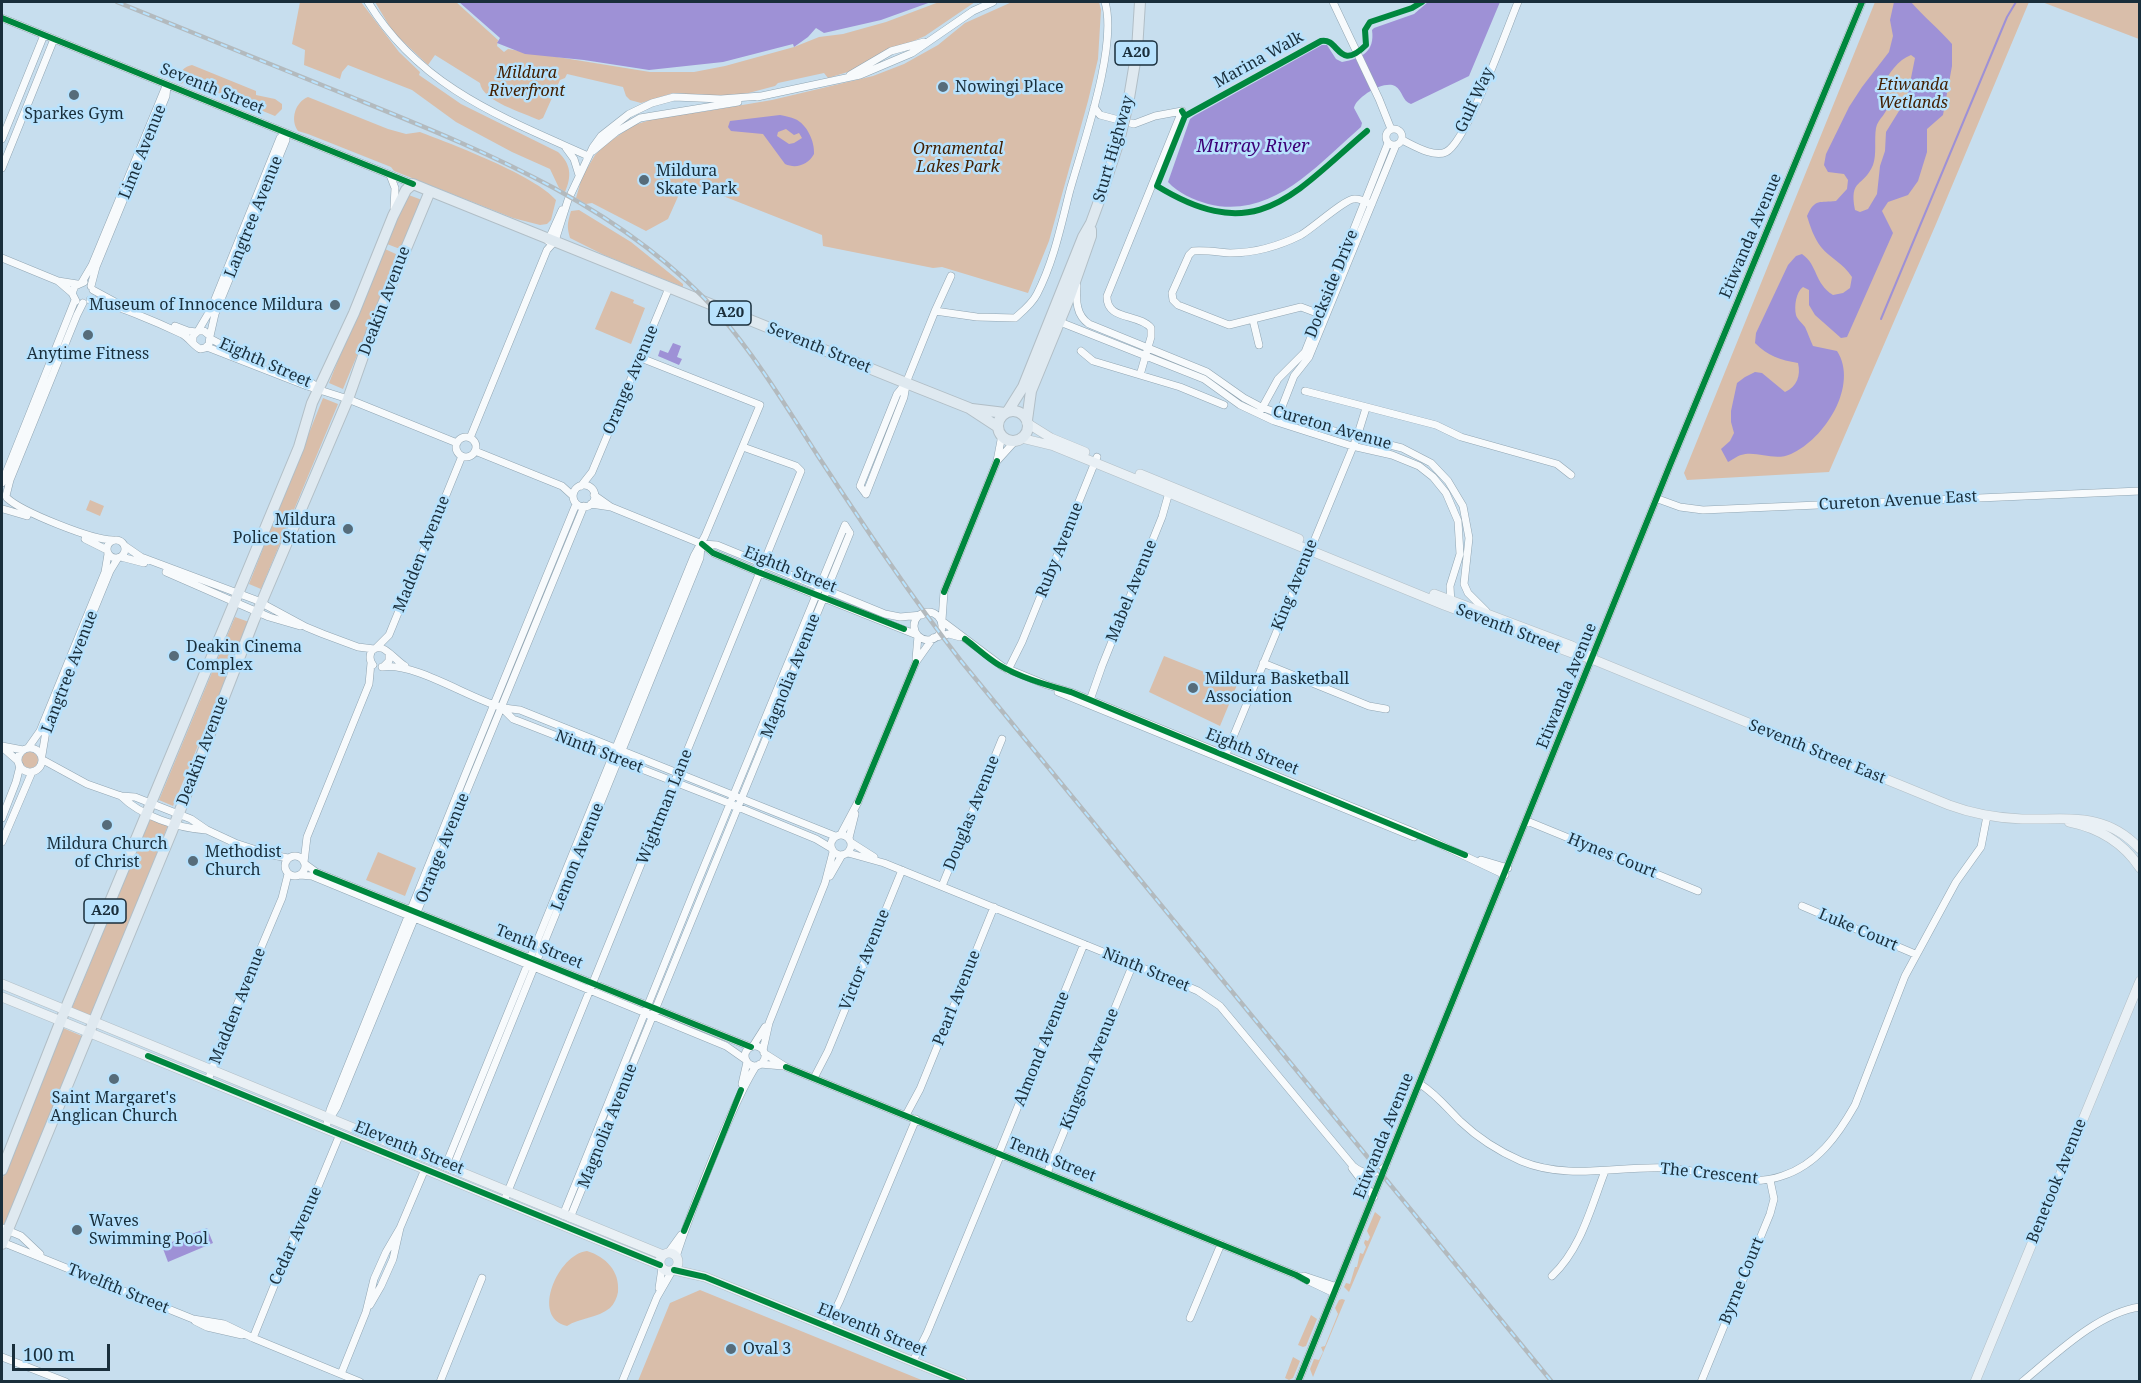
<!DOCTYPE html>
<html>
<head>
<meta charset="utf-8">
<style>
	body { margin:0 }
	#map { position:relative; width:2141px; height:1383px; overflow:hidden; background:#c7deee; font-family:"Noto Serif",serif }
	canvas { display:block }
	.frame { position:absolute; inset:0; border:3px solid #192e3b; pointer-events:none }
	.scale { position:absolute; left:12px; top:1344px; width:98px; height:27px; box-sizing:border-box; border:3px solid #192e3b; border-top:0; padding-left:8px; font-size:18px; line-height:21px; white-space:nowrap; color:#192e3b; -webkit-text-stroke:4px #b8e2fd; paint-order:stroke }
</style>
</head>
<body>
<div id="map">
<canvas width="2141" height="1383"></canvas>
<div class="frame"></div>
<div class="scale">100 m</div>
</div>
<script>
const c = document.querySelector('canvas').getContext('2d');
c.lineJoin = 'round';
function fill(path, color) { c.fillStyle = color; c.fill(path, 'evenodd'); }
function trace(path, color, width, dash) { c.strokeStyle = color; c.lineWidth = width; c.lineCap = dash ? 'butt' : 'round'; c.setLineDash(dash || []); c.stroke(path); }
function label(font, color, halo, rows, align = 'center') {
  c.font = font + ' "Noto Serif",serif'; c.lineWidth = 5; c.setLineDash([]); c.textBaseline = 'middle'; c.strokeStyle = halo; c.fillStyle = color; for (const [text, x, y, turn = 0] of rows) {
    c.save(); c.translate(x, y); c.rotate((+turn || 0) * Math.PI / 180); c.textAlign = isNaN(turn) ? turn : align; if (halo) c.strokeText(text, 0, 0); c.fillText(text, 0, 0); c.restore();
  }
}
fill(new Path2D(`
	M300 2H361L399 52 420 72 419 75 461 104 558 152C571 164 572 176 565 192L559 188 550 169 512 152 456 122 412 90 348 65 342 72 340 79 304 65 305 50 292 44Z
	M375 2H456L498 40 497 46 504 52 508 49 650 72H694L725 66 794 47 819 37 843 34 886 22 939 2H975L925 36 909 43 893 47 851 71 828 78 824 73 778 83 775 86 741 95 718 96 673 93 641 103 630 100 626 96 623 87 567 74 565 78 560 80 543 118 539 120C524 113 482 101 480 83L435 55 428 65 393 32Z
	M1012 2H1099L1101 10 1098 59 1088 101 1049 241 1028 293 942 267 933 268 823 246 822 235 685 181 668 219 646 231 592 203 586 204 576 198 582 177 595 155 606 144 634 125 660 117 701 112 772 100 873 76 904 64 938 45 965 23Z
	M1875 2H2029L1936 224 1829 472 1687 480 1684 473Z
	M2042 2H2139V39Z
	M192 65 256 91V95L275 99 282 104V109L275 116 187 80 181 84 178 80C178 73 185 66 192 65Z
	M308 97 388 129 406 134 420 132C452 144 536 176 556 200L551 220 547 224 540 225 513 218 394 171 391 167 308 134 298 131C290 120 295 102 308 97Z
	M406 194 422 200 400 249 387 244Z
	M579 210 631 242 683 284V287L604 255 570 238C567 227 567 224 571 211Z
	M385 249 398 255V257L343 389 329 383 382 251Z
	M611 291 634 300 633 303 645 308 631 344 595 329Z
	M323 398 338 404 261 589 249 584Z
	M90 500 104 506 100 516 86 510Z
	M235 617 249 622 173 806 159 800Z
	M1164 656 1237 685 1220 726 1149 692Z
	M22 760a8 8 0 1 1 16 0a8 8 0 1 1-16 0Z
	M150 818 168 825 92 1017 72 1008Z
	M378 852 416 868 405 896 366 880Z
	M63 1028 82 1036 6 1225 3 1226 2 1180Z
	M1375 1212 1381 1217 1349 1292 1344 1287 1346 1283 1350 1284 1355 1267H1357L1360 1253 1363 1254 1366 1247 1364 1243 1365 1240 1368 1241 1370 1237 1367 1231Z
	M587 1251C606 1257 620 1271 618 1292 617 1298 614 1304 610 1308 598 1318 579 1318 567 1326 530 1318 558 1254 587 1251Z
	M700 1290 924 1381H638L670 1303Z
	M1342 1299 1345 1300 1313 1377 1310 1369 1314 1359 1319 1360 1323 1352 1321 1347 1325 1346 1338 1314 1335 1308 1339 1300Z
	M1311 1315 1317 1319 1306 1346 1303 1347 1298 1345Z
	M1293 1357 1300 1361 1293 1378 1289 1380 1285 1378Z`), '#d9beaa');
fill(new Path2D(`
	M459 2H931L881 20 824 33 816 28 808 37 794 47 793 44 723 62 649 70 584 60 525 54 497 43 500 38Z
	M1428 2H1500L1469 76 1411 104C1402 101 1403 91 1395 86 1384 80 1356 97 1354 108L1362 123 1361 127C1317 165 1272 220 1208 204 1194 200 1178 193 1168 182L1190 119 1194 116 1322 45H1327L1336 59 1342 62C1362 58 1375 52 1372 30L1374 28 1414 14Z
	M1894 2H1911C1924 17 1939 29 1952 44V66L1943 115 1927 129V152L1918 181 1908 195 1888 202 1882 211 1893 233 1847 337 1841 338 1815 315 1809 305V290L1803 287C1796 292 1794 306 1796 315 1797 319 1802 323 1805 327 1808 333 1810 340 1813 346L1837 351C1859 385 1825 439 1791 454 1774 462 1757 450 1741 455 1737 456 1732 460 1728 462L1721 449 1730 441 1734 433 1731 422V411L1737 383 1745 377 1755 372 1762 373 1785 392C1797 387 1801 375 1798 363 1780 360 1768 356 1755 343L1756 333 1788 265 1796 256 1802 254C1818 265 1814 283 1833 295L1843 293 1850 288 1852 277C1843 263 1831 259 1821 247 1814 238 1810 226 1807 216 1815 198 1820 203 1836 201L1847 189 1848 180 1844 174 1828 172 1824 165 1826 154 1849 107 1862 87 1889 52 1893 36 1890 20ZM1911 55 1915 58 1907 98 1886 132 1885 151 1880 166 1877 194 1868 209 1860 212 1855 210C1849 178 1863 188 1873 165 1877 154 1874 140 1876 128 1878 118 1888 114 1888 103 1888 97 1884 90 1883 85 1889 73 1898 60 1911 55Z
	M780 115C785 116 791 117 795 119 807 124 815 142 814 154 808 165 796 169 785 164L763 134 731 131 728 127 730 121ZM786 129 794 135 799 133 802 138 794 143 789 144 777 136 778 132Z
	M673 343 681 346 677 357 682 359 679 365 658 356 660 350 668 353Z
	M207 1228 213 1243 168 1262 162 1246Z`), '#9e91d6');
trace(new Path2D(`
	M1881 319 2007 17 2016 2`), '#9e91d6', 2);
const minor = new Path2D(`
	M368 2C420 87 501 117 588 156
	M1333 2 1379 99 1391 129
	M2 18 413 184
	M850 75 891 51 924 42
	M757 97 860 75 912 53 973 11 993 2
	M1094 107 1100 115 1134 124 1155 116 1182 111
	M1386 137a8 8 0 1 1 16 0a8 8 0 1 1-16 0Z
	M2 139 44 35
	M1402 140C1413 145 1433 158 1446 152 1467 142 1507 28 1518 2
	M566 148 574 159 579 175
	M593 151 616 132 640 118 738 102
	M2 168 54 39
	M390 175 395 188 394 207
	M548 241 562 210
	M2 258 58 281 77 284
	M58 281 72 293 76 301
	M82 282 92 265 166 86
	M91 286 96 267 166 96 167 85
	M1077 286C1076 301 1076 315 1089 324L1207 372 1244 398 1261 407 1314 426 1402 448 1431 463 1448 481 1463 506 1469 538 1464 584 1468 593 1486 611
	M93 290 117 303
	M72 293 75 286 84 282
	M90 300C109 301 163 325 182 334 189 338 193 345 200 349L205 348 209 344 210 336 204 331H198L193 336V342
	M935 311 977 317 1015 318C1023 311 1032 304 1037 294 1054 261 1061 225 1070 190 1083 144 1118 46 1105 2
	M1325 316 1301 307 1229 325 1178 305 1173 300 1172 293 1189 255 1193 251C1205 250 1218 252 1230 253 1255 253 1279 246 1301 235 1313 228 1345 199 1354 199 1359 198 1367 202 1372 204
	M1058 318 1060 322 1204 379 1240 405 1274 421 1352 446 1392 455 1419 466 1433 477 1446 493 1458 521 1460 554 1450 586 1451 604
	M1253 320 1259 345
	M175 326 188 331 196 332
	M198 331 211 309 280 138 285 133
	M210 336 215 314 286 140 285 133
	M211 339 232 350
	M207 347 307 386 348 399 457 443
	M1081 351 1093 361 1180 387 1224 405
	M272 366 309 381 317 387
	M1140 375 1151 337V328C1139 313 1106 321 1107 296L1182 111
	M1305 391 1436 425 1461 437 1557 464 1571 475
	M1261 410 1278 379 1305 352 1388 143
	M1278 417 1294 376 1309 357 1396 145
	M456 447a10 10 0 1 1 20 0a10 10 0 1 1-20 0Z
	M470 438 547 250 555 241 568 200 593 147 601 136 629 114 652 103 674 97 721 99 761 96
	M475 451 562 486 573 496
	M997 461 1016 440
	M2 483 75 300
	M573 496a11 11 0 1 1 22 0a11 11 0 1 1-22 0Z
	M581 486 592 472 669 288
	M866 494 860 486 897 394 906 383 935 311 951 276
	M866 494 904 397 906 385
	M594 495 611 507
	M6 496 10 480 77 315 83 303
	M7 498C22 512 92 540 113 540
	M1658 499 1680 507 1703 510 2140 491
	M591 504 611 507 643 520 702 544 713 553 758 572 917 635
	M3 509 27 516
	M85 539 107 550
	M107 549a9 9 0 1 1 18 0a9 9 0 1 1-18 0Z
	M702 544 717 545 885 614 900 617 922 615
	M125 546 141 557 256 600 306 627 323 634 358 647 374 649
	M121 557 144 563
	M166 572 269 617 300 626
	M914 626a14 14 0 1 1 28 0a14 14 0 1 1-28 0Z
	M942 620 944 592 997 461 1002 435
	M942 621 1003 667 1047 685 1071 692 1416 833 1505 875
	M936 637 949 634 960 637
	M376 648 389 635 462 456
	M916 659 918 636
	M1263 663 1369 706 1386 709
	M373 665C368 659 369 646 381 648 386 648 399 663 405 666
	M384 666 389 661V655
	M382 667C415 662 468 698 501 707 507 709 514 709 520 710L835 836
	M1008 670 1022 642 1097 457
	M1058 692 1414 837
	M1089 703 1102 666 1162 517 1170 489
	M502 708 513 719 521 722 721 800 816 839 831 848
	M2 746 23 750
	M2 747 18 761
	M18 760a12 12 0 1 1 24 0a12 12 0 1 1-24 0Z
	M28 748 40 731 105 572 108 554
	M42 755 47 725 110 571 118 558
	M1224 759 1357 437 1366 408
	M43 760 87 784 121 796 135 797 191 819 207 830 235 843 272 855 288 858
	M121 796C141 816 177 828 206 830
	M2 818 16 782 20 766
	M1527 821 1698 891
	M841 834 858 802 916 662 933 638
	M831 845a10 10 0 1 1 20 0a10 10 0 1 1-20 0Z
	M849 838 855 814
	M2 842 32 772
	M852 843 874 857
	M848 853 884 863 1177 982 1198 991 1220 1006 1353 1166C1364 1175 1375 1176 1386 1166
	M285 866a10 10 0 1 1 20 0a10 10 0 1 1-20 0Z
	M1481 860 1508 868
	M304 862 307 837 369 684 371 663
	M305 864 316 872 751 1047
	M300 875 312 876 726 1046 746 1060
	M830 876 842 855
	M942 886 1002 739
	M1802 906 1915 954
	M753 1046 765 1027
	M745 1056a10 10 0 1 1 20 0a10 10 0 1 1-20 0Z
	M763 1050 769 1023 825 883 833 852
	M764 1053 786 1067 1296 1275 1334 1293
	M760 1064 783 1066
	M814 1078 828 1051 902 870
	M208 1080 228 1026 282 898 288 874
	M742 1084 747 1062
	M1420 1084C1436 1094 1447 1108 1460 1121 1478 1138 1498 1151 1521 1161 1569 1181 1619 1165 1669 1168 1707 1170 1745 1189 1782 1176 1817 1165 1838 1135 1855 1105L1905 976 1956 882 1981 847 1987 816
	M906 1115 920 1089 994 907
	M329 1120 337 1107 584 506
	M326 1128 330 1110 465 775 576 504
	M999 1153 1084 944
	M445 1167 694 556 705 536 760 405 641 358
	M1352 1168 1374 1197
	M452 1170 700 558 701 546
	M1047 1173 1133 964
	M504 1201 801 471 796 466 743 447
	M563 1215 696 886 845 525 850 533 570 1218
	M2 1228 21 1236 40 1254
	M2 1242 193 1319 224 1324 253 1338 360 1382
	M668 1253 681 1235
	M676 1257C688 1219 703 1182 718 1145 730 1118 740 1091 756 1066
	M1304 1276 1337 1287
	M1552 1276C1581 1249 1591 1207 1605 1171
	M659 1288 662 1268
	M370 1305 381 1286 393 1259 400 1228 425 1169
	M1190 1318 1221 1244
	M195 1321 207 1327 242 1335
	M827 1327 840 1300 916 1119
	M253 1338 297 1229 310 1206 340 1134
	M2 1357 66 1382
	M913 1361 927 1333 1001 1154
	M341 1374 366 1312 374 1279 386 1252 400 1228
	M440 1382 482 1278
	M622 1382 657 1297 672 1271
	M1298 1382 1670 465 1862 2
	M1701 1382 1770 1214 1774 1199 1770 1180
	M2022 1382C2055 1355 2097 1313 2140 1307`);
const major = new Path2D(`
	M1027 423 1051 438 1085 452
	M1021 438 1054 446 1444 605 1572 653 1592 659 1949 805C1973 814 1997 818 2022 819 2068 820 2105 811 2140 849
	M1140 474 1299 539
	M1434 594 1572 646 1588 655
	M2069 822C2099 828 2123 842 2140 868
	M2 984 663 1255
	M2 997 660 1265
	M660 1262a9 9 0 1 1 18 0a9 9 0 1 1-18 0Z
	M674 1270 705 1277 963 1382
	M1975 1382 2140 981`);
const highway = new Path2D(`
	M1128 104 1137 50 1140 2
	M972 409 1005 413
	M1008 411 1023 387 1083 237 1091 223 1102 193
	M998 426a15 15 0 1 1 30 0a15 15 0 1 1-30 0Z
	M1027 420 1031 391 1070 296 1091 236V230
	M2 1170 65 1010 299 447 312 403 354 313 393 216 406 190 413 184 430 191 906 383 969 408 998 427
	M2 1244 172 831 254 620 348 399 373 328 430 191`);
trace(minor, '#91a5b2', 8);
trace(major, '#b1bec6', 10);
trace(highway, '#b1bec6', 12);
trace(minor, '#f7fafc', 7);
trace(major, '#e9f0f5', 9);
trace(highway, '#dfe9f0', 10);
const rail = new Path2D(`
	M117 2C194 33 271 65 349 96 481 150 622 205 719 314 757 358 787 408 818 456 864 526 910 595 961 661L1552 1382`);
trace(rail, '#b3babe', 4.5);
trace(rail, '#b8e2fd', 2, [7]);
const highwayBridge = new Path2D(`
	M1102 193 1119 141 1128 104`);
trace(highwayBridge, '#b1bec6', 12, []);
trace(highwayBridge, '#dfe9f0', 10);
trace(new Path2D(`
	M2 18 413 184
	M1182 111 1185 116 1321 41C1339 37 1338 73 1366 45L1365 30 1370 22 1412 8 1422 2
	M1185 116 1157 186C1257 247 1292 195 1367 131
	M702 544 713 553 758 572 904 629
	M944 592 997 461
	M965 639C977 648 987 658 999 665 1021 678 1047 685 1071 692L1465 855
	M858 802 916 662
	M316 872 751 1047
	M148 1056 660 1265
	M786 1067 1296 1275 1307 1281
	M684 1231 741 1090
	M674 1270 705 1277 963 1382
	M1298 1382 1670 465 1862 2`), '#00873e', 6);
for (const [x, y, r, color] of [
	[943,87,6,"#566c7a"],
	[74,95,6,"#566c7a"],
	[644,180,6,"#566c7a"],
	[335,305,6,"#566c7a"],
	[88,335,6,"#566c7a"],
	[348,529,6,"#566c7a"],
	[174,656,6,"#566c7a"],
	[1193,688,6,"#566c7a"],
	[107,825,6,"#566c7a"],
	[193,861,6,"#566c7a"],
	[114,1079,6,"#566c7a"],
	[77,1230,6,"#566c7a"],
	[731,1349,6,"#566c7a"]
]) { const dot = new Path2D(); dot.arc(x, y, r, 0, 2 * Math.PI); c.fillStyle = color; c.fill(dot); trace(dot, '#b8e2fd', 2); }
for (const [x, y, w] of [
	[1136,53,42],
	[730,313,42],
	[105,911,42]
]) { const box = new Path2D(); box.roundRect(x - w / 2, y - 12, w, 24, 4.5); c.fillStyle = '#b8e2fd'; c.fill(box); trace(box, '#192e3b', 1.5); }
label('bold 15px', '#192e3b', null, [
	["A20",1136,53],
	["A20",730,313],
	["A20",105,911]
]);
label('16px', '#192e3b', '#b8e2fd', [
	["Marina Walk",1259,60,-29],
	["Seventh Street",212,89,22],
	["Gulf Way",1475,100,-65],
	["Sturt Highway",1114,149,-74],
	["Lime Avenue",143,152,-68],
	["Langtree Avenue",254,217,-68],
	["Etiwanda Avenue",1751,236,-67],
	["Dockside Drive",1332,284,-68],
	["Deakin Avenue",385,301,-69],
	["Seventh Street",819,348,22],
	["Eighth Street",265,363,24],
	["Orange Avenue",631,380,-67],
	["Cureton Avenue",1332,428,16],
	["Cureton Avenue East",1898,501,-3],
	["Ruby Avenue",1060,550,-68],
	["Madden Avenue",422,554,-68],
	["Eighth Street",790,570,22],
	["King Avenue",1295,585,-68],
	["Mabel Avenue",1132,591,-68],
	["Seventh Street",1508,629,21],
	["Langtree Avenue",70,672,-69],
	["Magnolia Avenue",791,676,-68],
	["Etiwanda Avenue",1567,686,-68],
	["Deakin Avenue",203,751,-69],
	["Ninth Street",599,752,21],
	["Eighth Street",1252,752,22],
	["Seventh Street East",1817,752,22],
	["Wightman Lane",665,807,-68],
	["Douglas Avenue",972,813,-68],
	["Orange Avenue",443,848,-68],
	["Hynes Court",1612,856,22],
	["Lemon Avenue",578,857,-68],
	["Luke Court",1858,930,23],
	["Tenth Street",539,947,22],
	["Victor Avenue",865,960,-68],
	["Ninth Street",1146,970,22],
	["Pearl Avenue",957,998,-68],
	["Madden Avenue",238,1006,-68],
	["Almond Avenue",1042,1049,-68],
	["Kingston Avenue",1090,1069,-68],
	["Magnolia Avenue",608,1126,-68],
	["Etiwanda Avenue",1384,1136,-68],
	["Eleventh Street",409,1148,22],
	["Tenth Street",1052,1160,22],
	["The Crescent",1709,1174,6],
	["Benetook Avenue",2057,1181,-68],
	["Cedar Avenue",296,1236,-66],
	["Byrne Court",1742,1281,-68],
	["Twelfth Street",118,1289,22],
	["Eleventh Street",872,1330,22]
]);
label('italic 16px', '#442103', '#b8e2fd', [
	["Mildura",527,73],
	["Riverfront",527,91],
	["Etiwanda",1913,85],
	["Wetlands",1913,103],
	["Ornamental",958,149],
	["Lakes Park",958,167]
]);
label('16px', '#192e3b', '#b8e2fd', [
	["Nowingi Place",955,87],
	["Sparkes Gym",74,114,"center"],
	["Mildura",656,171],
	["Skate Park",656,189],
	["Museum of Innocence Mildura",323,305,"right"],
	["Anytime Fitness",88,354,"center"],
	["Mildura",336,520,"right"],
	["Police Station",336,538,"right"],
	["Deakin Cinema",186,647],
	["Complex",186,665],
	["Mildura Basketball",1205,679],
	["Association",1205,697],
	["Mildura Church",107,844,"center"],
	["of Christ",107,862,"center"],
	["Methodist",205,852],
	["Church",205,870],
	["Saint Margaret's",114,1098,"center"],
	["Anglican Church",114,1116,"center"],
	["Waves",89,1221],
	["Swimming Pool",89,1239],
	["Oval 3",743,1349]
], 'left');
label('italic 18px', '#3d0077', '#b8e2fd', [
	["Murray River",1253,147]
]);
</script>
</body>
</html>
